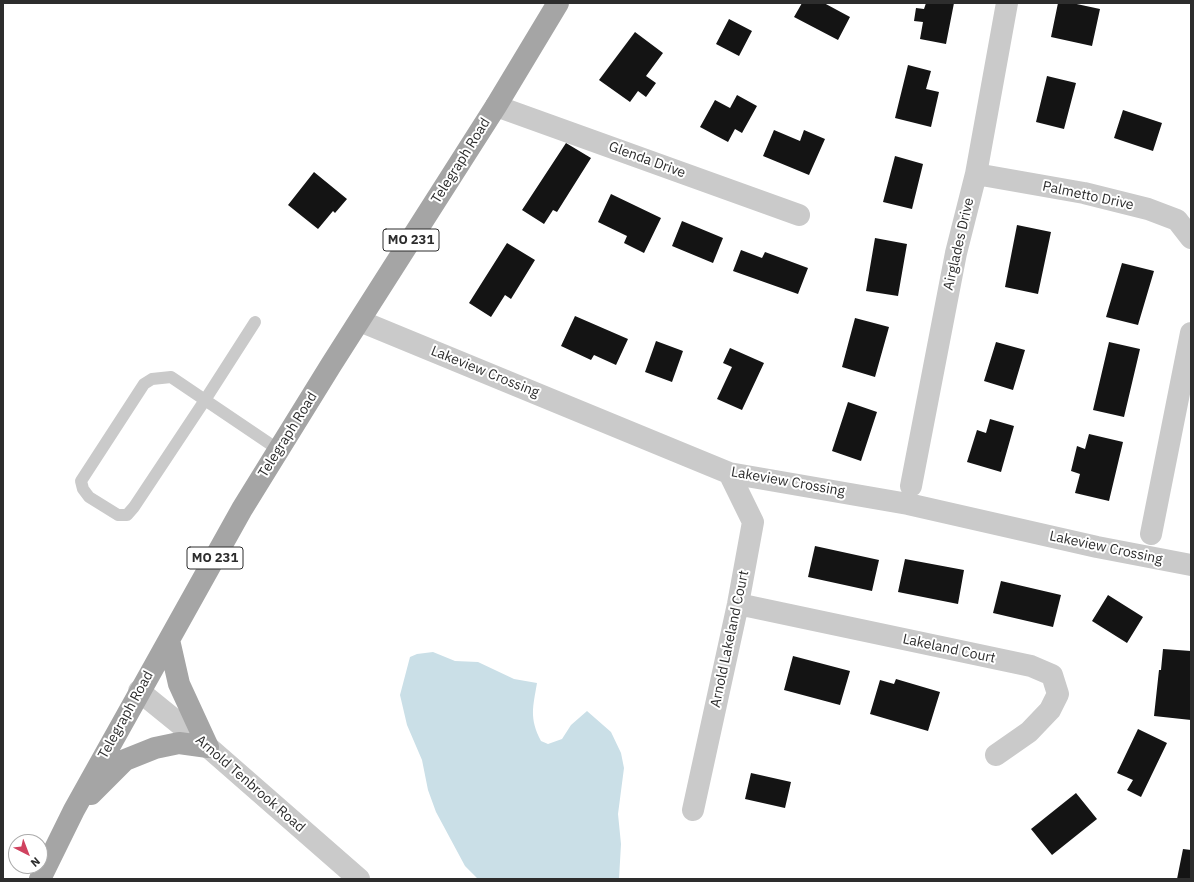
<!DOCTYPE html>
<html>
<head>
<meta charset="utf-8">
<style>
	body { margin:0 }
	#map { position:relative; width:1194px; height:882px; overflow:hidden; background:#fff; font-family:"IBM Plex Sans",sans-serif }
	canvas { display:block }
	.frame { position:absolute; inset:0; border:4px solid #2d2d2d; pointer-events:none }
	.north { position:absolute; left:8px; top:834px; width:40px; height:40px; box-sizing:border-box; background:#fff; border:1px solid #ababab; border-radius:50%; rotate:138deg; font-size:11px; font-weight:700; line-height:16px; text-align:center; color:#2d2d2d }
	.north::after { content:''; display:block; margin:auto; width:14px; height:18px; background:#d0425f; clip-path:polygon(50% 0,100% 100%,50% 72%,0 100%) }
</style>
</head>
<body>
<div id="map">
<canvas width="1194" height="882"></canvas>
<div class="frame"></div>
<div class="north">N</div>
</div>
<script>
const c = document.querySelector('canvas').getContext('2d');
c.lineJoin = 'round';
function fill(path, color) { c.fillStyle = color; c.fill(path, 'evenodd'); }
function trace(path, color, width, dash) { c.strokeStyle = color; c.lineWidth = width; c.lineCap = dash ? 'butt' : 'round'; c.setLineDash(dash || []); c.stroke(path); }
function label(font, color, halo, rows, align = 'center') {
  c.font = font + ' "IBM Plex Sans",sans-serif'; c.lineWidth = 4; c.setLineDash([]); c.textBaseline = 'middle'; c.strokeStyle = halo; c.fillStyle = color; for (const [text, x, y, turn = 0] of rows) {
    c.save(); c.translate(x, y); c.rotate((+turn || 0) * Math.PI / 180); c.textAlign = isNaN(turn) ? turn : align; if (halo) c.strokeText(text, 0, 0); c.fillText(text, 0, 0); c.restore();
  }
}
fill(new Path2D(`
	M433 652 455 661 478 662 514 679 537 683C533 707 529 718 541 741L548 744 562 739 571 725 587 711 611 732 621 753 624 768 618 814 621 844 619 879H478L465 866 436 812 428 790 422 760 407 725 400 695 410 657 417 654Z`), '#cadfe7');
fill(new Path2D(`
	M802 3H824L850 17 838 40 794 17Z
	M926 3H954L946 44 920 39 923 22 914 21 916 8 924 9Z
	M1058 3H1072L1100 9 1092 46 1051 37Z
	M729 19 752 31 739 56 716 44Z
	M635 32 663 53 646 76 656 83 646 97 638 91 630 102 599 80Z
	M908 65 931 71 926 89 939 92 931 127 895 118Z
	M1047 76 1076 83 1064 129 1036 122Z
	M737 95 757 106 742 133 735 129 728 142 700 127 715 100 730 108Z
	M1123 110 1162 123 1153 151 1114 138Z
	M774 130 800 141 804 130 825 139 809 175 763 156Z
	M566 143 591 158 557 212 553 210 544 224 522 210Z
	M895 156 923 164 912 209 883 202Z
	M314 172 347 199 335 213 333 211 318 229 288 205Z
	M611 194 661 218 644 253 624 243 627 236 598 222Z
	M682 221 723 238 713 263 672 246Z
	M1017 225 1051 232 1038 294 1005 287Z
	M875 238 907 244 898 296 866 291Z
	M507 243 535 260 511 299 505 295 491 317 469 303Z
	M741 250 762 258 765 252 808 268 798 294 733 271Z
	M1122 263 1154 271 1138 325 1106 317Z
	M575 316 628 339 616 365 594 355 591 360 561 346Z
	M855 318 889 327 875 377 842 367Z
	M656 341 683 351 672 382 645 372Z
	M996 342 1025 350 1013 390 984 381Z
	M1109 342 1140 349 1124 417 1093 410Z
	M730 348 764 363 742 410 717 399 732 367 723 363Z
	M848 402 877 412 861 461 832 451Z
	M990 419 1014 426 1001 472 967 462 977 430 986 433Z
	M1089 434 1123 442 1109 501 1075 493 1080 474 1071 471 1077 446 1085 449Z
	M815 546 879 560 872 591 808 577Z
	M905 559 964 570 958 604 898 592Z
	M1001 581 1061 595 1053 627 993 613Z
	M1108 595 1143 617 1127 643 1092 621Z
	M1163 649 1191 651V720L1154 716 1159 670H1161Z
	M793 656 850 671 840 705 784 690Z
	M896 679 940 692 928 731 870 714 880 680 894 684Z
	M1138 729 1167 743 1141 797 1127 790 1133 780 1117 773Z
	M751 773 791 782 785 808 745 799Z
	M1076 793 1097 819 1052 855 1031 829Z
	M1183 849 1191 850V879H1177Z`), '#141414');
trace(new Path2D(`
	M255 322 205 400 171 377 152 379 144 384 81 481 83 489 89 497 118 515H127L134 507 205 400 279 450`), '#cacaca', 12);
trace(new Path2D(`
	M496 106 799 215
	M976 174 1084 193 1148 209 1177 220 1191 238
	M360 321 729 473 908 504 1097 547 1191 565
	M911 486 956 253 976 174 1007 3
	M1151 534 1191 333
	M738 604 1031 666 1052 675 1058 694 1050 710 1029 732 996 755
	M693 810 738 604 753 522 729 473`), '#cacaca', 22);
trace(new Path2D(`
	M139 691 208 747 359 879`), '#cacaca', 22);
trace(new Path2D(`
	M169 640 179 684 208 747
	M91 794 125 760 155 748 179 743 208 747
	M40 879 74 810 242 509 331 365 496 106 558 3`), '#a5a5a5', 22);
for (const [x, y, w] of [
	[411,240,56],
	[215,558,56]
]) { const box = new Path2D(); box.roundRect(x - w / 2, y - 11, w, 22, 3); c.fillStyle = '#fff'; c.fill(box); trace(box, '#2d2d2d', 1); }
label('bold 13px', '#2d2d2d', null, [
	["MO 231",411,240],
	["MO 231",215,558]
]);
label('14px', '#2d2d2d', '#fff', [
	["Glenda Drive",647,160,20],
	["Telegraph Road",461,161,-58],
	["Palmetto Drive",1088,196,12],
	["Airglades Drive",959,244,-77],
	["Lakeview Crossing",485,372,22],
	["Telegraph Road",288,435,-58],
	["Lakeview Crossing",788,482,10],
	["Lakeview Crossing",1106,548,12],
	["Arnold Lakeland Court",730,639,-78],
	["Lakeland Court",949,649,12],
	["Telegraph Road",126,715,-61],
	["Arnold Tenbrook Road",250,784,41]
]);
</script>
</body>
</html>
